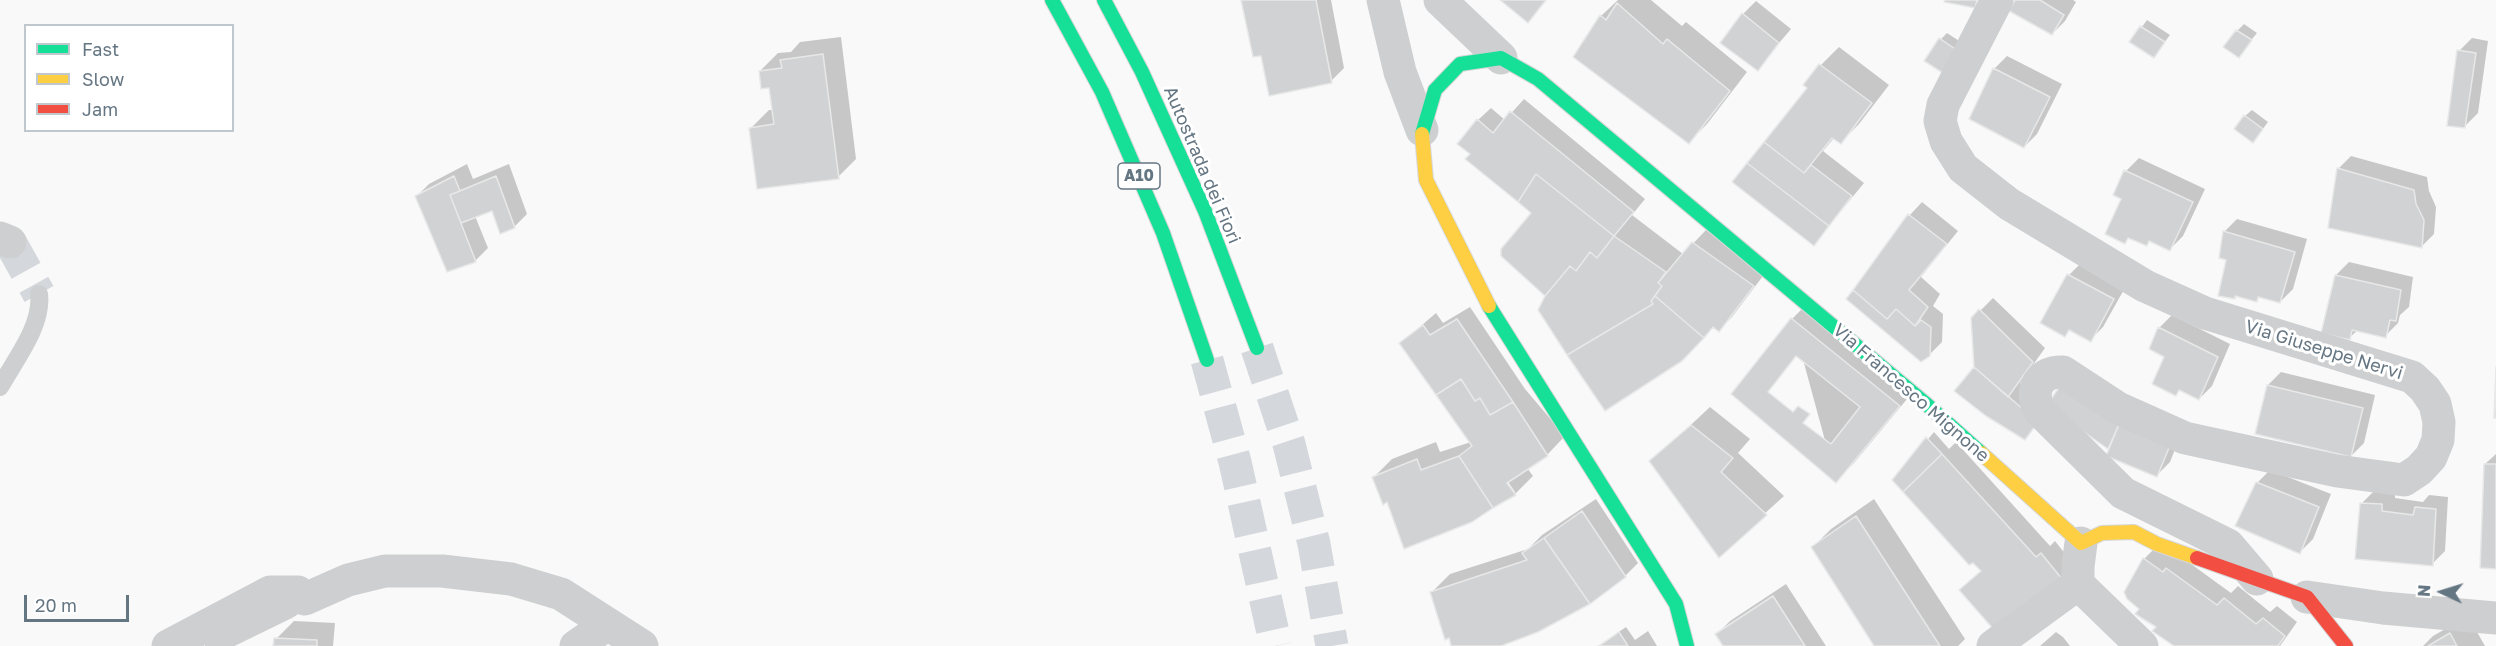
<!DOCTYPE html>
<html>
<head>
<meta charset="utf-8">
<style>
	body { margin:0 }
	#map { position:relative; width:2496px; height:646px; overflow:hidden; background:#f9f9f9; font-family:"Golos Text",sans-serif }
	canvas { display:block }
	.legend { position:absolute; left:24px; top:24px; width:210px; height:108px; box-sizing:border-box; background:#fff; border:2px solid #c1c8cd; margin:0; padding:8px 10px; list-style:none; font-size:18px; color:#657683 }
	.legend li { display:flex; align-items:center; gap:12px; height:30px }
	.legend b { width:30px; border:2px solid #c1c8cd }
	.north { position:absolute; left:2412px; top:562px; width:60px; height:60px; -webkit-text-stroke:4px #fff; paint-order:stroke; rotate:274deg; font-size:16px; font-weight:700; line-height:24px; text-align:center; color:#657683 }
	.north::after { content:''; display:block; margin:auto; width:21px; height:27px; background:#657683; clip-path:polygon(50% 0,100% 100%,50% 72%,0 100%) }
	.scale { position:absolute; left:24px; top:595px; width:105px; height:27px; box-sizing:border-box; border:3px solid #657683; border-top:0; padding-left:8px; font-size:18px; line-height:21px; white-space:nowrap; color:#657683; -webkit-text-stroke:4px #fff; paint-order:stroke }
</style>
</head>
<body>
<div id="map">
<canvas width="2496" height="646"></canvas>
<ul class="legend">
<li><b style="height:8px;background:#16e098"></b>Fast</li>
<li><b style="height:8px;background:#ffcf43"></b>Slow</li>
<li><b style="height:8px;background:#f24e42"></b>Jam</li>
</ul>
<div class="north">N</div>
<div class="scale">20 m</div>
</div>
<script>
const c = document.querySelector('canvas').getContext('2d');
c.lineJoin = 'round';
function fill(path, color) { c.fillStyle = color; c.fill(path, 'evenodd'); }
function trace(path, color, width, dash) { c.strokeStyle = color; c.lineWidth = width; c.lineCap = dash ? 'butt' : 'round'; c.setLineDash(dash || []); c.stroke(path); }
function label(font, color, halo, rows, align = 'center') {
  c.font = font + ' "Golos Text",sans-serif'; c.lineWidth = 6; c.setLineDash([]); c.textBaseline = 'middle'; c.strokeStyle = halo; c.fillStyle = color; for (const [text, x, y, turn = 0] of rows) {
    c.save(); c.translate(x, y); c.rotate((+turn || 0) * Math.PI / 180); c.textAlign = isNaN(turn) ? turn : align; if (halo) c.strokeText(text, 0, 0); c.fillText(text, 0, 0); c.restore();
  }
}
fill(new Path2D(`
	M1243 0H1331L1344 68 1331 81 1262 55Z
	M1618 0H1651L1682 26 1686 22 1747 72 1707 124 1689 142 1601 16Z
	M2017 0H2073L2076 2 2065 21 2052 34Z
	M1756 1 1791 29 1757 69 1722 43 1743 14Z
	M2147 20 2170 35 2154 56 2131 42Z
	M2244 24 2257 33 2238 56 2237 31Z
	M1947 33 1967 46 1952 67 1941 39Z
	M841 37 856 159 838 177 751 128 769 110H773L770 86 760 71 778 53 791 52 800 42Z
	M2472 38 2488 41 2478 113 2465 126 2459 51Z
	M1839 47 1889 85 1859 124 1841 142 1834 138 1823 151 1864 183 1814 244 1734 182 1809 87 1806 84 1821 65Z
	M2007 56 2062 84 2037 134 2024 147 1994 69Z
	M1524 99 1645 199 1632 215 1683 254 1706 230 1766 272 1732 317 1719 330 1714 326 1700 341 1547 296 1533 213 1472 154 1478 120 1491 108 1505 120Z
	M2252 110 2268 122 2259 134 2245 116Z
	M2351 156 2427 177 2429 191 2436 207 2434 234 2421 247 2338 169Z
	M2139 158 2205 189 2183 236 2170 249 2151 240 2146 245 2129 237 2125 242 2123 199 2115 195 2126 171Z
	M467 164 473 179 509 164 527 214 514 227 493 209 475 216 488 248 475 261 416 197 429 184Z
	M1922 202 1958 231 1921 277 1940 294 1933 306 1943 314 1942 342 1929 355 1848 299 1910 215Z
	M2237 219 2307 239 2293 289 2280 302 2261 296 2256 301 2237 295 2234 298 2224 232Z
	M2082 262 2126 286 2103 327 2090 340 2071 329 2065 335 2042 323 2069 275Z
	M2349 262 2413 277 2409 307 2400 315 2398 323 2385 336 2358 330 2349 338 2336 275Z
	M1993 298 2045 348 2020 383 2050 409 2025 438 1975 368 1973 318Z
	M1810 301 1917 387 1854 463 1836 481 1792 319Z
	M1470 307 1525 389 1565 436 1547 455 1527 468 1533 476 1515 494 1388 500 1374 477 1392 459 1436 442 1440 452 1471 442 1401 343 1436 313 1443 323ZM1504 476 1515 492H1512L1502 477Z
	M2172 315 2230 344 2212 386 2199 399 2181 389 2176 394 2159 328Z
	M2281 372 2375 395 2364 443 2351 456 2268 385Z
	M1710 407 1750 439 1738 453 1784 496 1719 555 1651 462Z
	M2133 410 2183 429 2170 462 2157 475 2110 449 2075 424Z
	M1934 432 1949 449 1956 442 2050 546 2055 541 2074 565 2061 577H1974L1982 570 1894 480Z
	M2496 454V567L2485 464Z
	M2270 470 2331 494 2313 539 2300 552 2257 483Z
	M2374 491H2395V498L2423 502 2429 495 2448 497 2445 551 2432 564 2361 504Z
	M1596 499 1638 563 1625 576 1499 646H1453L1432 592 1450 574 1528 549 1542 535Z
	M1874 499 1965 639 1958 646H1876L1813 547 1831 529Z
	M2157 546 2180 556 2231 593 2238 586 2270 612 2277 606 2297 622 2280 646H2177L2141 608 2144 559Z
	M1786 584 1826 646H1725L1717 634 1730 621Z
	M2468 616 2485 646H2423L2433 636Z
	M294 621 335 623 333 646H275L276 639Z
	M1626 627 1635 640 1648 631 1657 646H1598Z
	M2056 632 2063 637 2070 646H2040Z`), '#0003');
const building = new Path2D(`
	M1241 0H1316L1332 83 1269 96 1261 56 1253 57Z
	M1500 0H1546L1528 23Z
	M1945 0H1977L1975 8 1944 2Z
	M2015 0H2040L2064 15 2052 35 2009 11Z
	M1617 3 1663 44 1667 39 1730 91 1689 144 1573 57 1600 15 1606 20Z
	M1742 13 1779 43 1758 71 1720 43Z
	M2140 26 2165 42 2154 58 2129 42Z
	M2236 30 2252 40 2239 58 2223 47Z
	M1939 38 1961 53 1946 75 1924 61Z
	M2457 50 2476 53 2465 128 2447 126Z
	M823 54 839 179 757 189 749 128 774 124 769 88 761 89 759 71 782 68 780 60Z
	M1819 64 1872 103 1841 144 1832 138 1804 173 1764 142 1807 88 1803 85Z
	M1993 68 2050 97 2024 148 1969 119Z
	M1510 111 1634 212 1614 236 1536 174 1518 202 1465 159 1470 154 1457 144 1477 119 1493 133Z
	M2244 115 2263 129 2253 143 2234 129Z
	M1764 142 1804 173 1811 165 1852 196 1829 226 1747 163Z
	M1747 163 1829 226 1814 246 1732 182Z
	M2337 168 2414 190 2416 204 2424 220 2422 248 2328 228Z
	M2124 170 2193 202 2170 251 2149 241 2147 246 2128 238 2125 244 2105 234 2121 199 2113 195Z
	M1536 174 1614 236 1597 258 1590 252 1576 271 1570 266 1545 296 1501 256V249L1531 213 1518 202Z
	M454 176 460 191 450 195 476 262 447 272 415 196Z
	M496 176 515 228 500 234 492 211 461 223 450 195Z
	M1908 214 1947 244 1909 290 1928 307 1915 326 1896 309 1887 319 1853 290Z
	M2223 231 2295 252 2280 303 2258 297 2257 302 2235 296V299L2218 296 2226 260 2219 258Z
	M1614 236 1666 272 1658 283 1662 286 1651 301 1653 304 1567 355 1538 310 1545 296 1570 266 1576 271 1590 252 1597 258Z
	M1692 242 1754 286 1719 332 1713 327 1704 338 1655 296 1662 286 1658 283Z
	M2067 274 2114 299 2091 342 2069 330 2065 337 2040 323Z
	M2335 275 2401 290 2396 321 2390 320 2386 338 2352 330 2350 340 2321 333Z
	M1853 290 1887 319 1896 309 1915 326 1921 320 1931 327 1930 356 1921 362 1846 299Z
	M1655 296 1704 338 1682 361 1605 411 1567 355 1653 304 1651 301Z
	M1979 309 2033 362 2008 397 1974 367 1971 318Z
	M1791 318 1900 406 1836 483 1731 394Z
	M1457 319 1513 402 1490 415 1480 398 1475 401 1461 379 1436 395 1399 343 1423 325 1430 335Z
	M2158 327 2218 357 2199 400 2179 390 2176 396 2152 384 2164 357 2149 349Z
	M1796 356 1860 407 1831 444 1803 423 1810 414 1798 406 1793 412 1768 392Z
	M1974 367 2038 422 2025 440 1986 416 1954 391Z
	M2496 367V418H2494Z
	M1461 379 1475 401 1480 398 1490 415 1513 402 1548 456 1507 483 1516 495 1493 508 1459 456 1472 446 1436 395Z
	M2062 383 2120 422 2108 449 2074 425 2049 402Z
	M2267 385 2363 408 2351 457 2255 434Z
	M2120 422 2171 443 2157 477 2106 456Z
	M1691 425 1733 458 1721 472 1767 515 1719 558 1649 461Z
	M1926 437 1942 454 1903 492 1892 480Z
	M1942 454 2036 557 2041 553 2062 579 1995 631 1959 590 1981 571 1973 563 1969 565 1903 492Z
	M1459 456 1493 508 1472 522 1404 549 1387 502 1383 505 1372 477 1417 459 1421 470Z
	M2484 464H2496V569L2480 568Z
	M2256 482 2319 507 2300 554 2235 526Z
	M2360 503 2382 504V511L2413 515 2415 507 2436 509 2433 566 2355 559Z
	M1582 511 1626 577 1590 604 1544 538Z
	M1856 516 1940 646H1874L1811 547Z
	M1544 538 1590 604 1538 632 1501 646H1451L1449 638 1445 640 1430 592 1527 560 1522 553Z
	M2143 558 2163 572 2166 568 2217 605 2224 598 2256 624 2263 618 2285 636 2278 646H2174L2152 631 2156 627 2135 614 2139 609 2127 599 2124 592Z
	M1773 596 1805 646H1723L1715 634Z
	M1619 632 1628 646H1599Z
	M2450 633 2457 646H2428Z
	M274 638 317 640V646H273Z`);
fill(building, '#d0d2d3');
trace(building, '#e8e8e8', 1.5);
trace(new Path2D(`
	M10 242 39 294`), '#d4d8dc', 33, [33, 16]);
trace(new Path2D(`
	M1257 348 1289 444 1314 544 1332 646
	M1207 360 1235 462 1276 646`), '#d4d8dc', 33, [33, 16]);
const fast = new Path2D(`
	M1052 0 1102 92 1163 233 1207 360
	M1104 0 1142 72 1205 211 1257 348
	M1422 134 1435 90 1460 64 1501 58 1538 79 1925 403 1981 453
	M1489 306 1676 604 1687 646`);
const slow = new Path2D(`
	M1422 134 1426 180 1489 306
	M1981 453 2081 543 2102 533 2134 532 2157 544 2197 558`);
const jam = new Path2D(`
	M2197 558 2307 597 2346 646`);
trace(fast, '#d5d6d7', 16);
trace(slow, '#d5d6d7', 16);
trace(jam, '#d5d6d7', 16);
trace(new Path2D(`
	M0 387C15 360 43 325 39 294
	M214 646 288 610 305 599`), '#cecfd0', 18);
trace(new Path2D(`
	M1383 0 1400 72 1422 130
	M1440 0 1501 58
	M1997 0 1943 105 1940 121 1946 141 1963 168 2009 204 2145 286 2205 313 2412 377 2425 389 2435 404 2439 422 2438 440 2431 457 2419 470 2404 480 2337 471 2185 438 2118 408 2063 372C2040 371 2029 389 2039 410L2123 493 2228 545 2257 579
	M0 238 10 242
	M2081 543 2078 566V584L2142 646
	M2307 597 2383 608 2496 618
	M168 646 270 592H298L305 599 348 580 385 571H442L511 579 561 594 642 646
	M576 646 608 624
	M1993 646 2078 584`), '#cecfd0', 33);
trace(fast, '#16e098', 14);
trace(slow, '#ffcf43', 14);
trace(jam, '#f24e42', 14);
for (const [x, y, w] of [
	[1139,176,42]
]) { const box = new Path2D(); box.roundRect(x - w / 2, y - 13, w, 26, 4.5); c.fillStyle = '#fff'; c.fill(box); trace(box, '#657683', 1.5); }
label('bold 16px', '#657683', null, [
	["A10",1139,176]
]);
label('18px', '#657683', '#fff', [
	["Autostrada dei Fiori",1202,165,67],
	["Via Giuseppe Nervi",2324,350,17],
	["Via Francesco Mignone",1911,393,41]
]);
</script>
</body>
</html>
